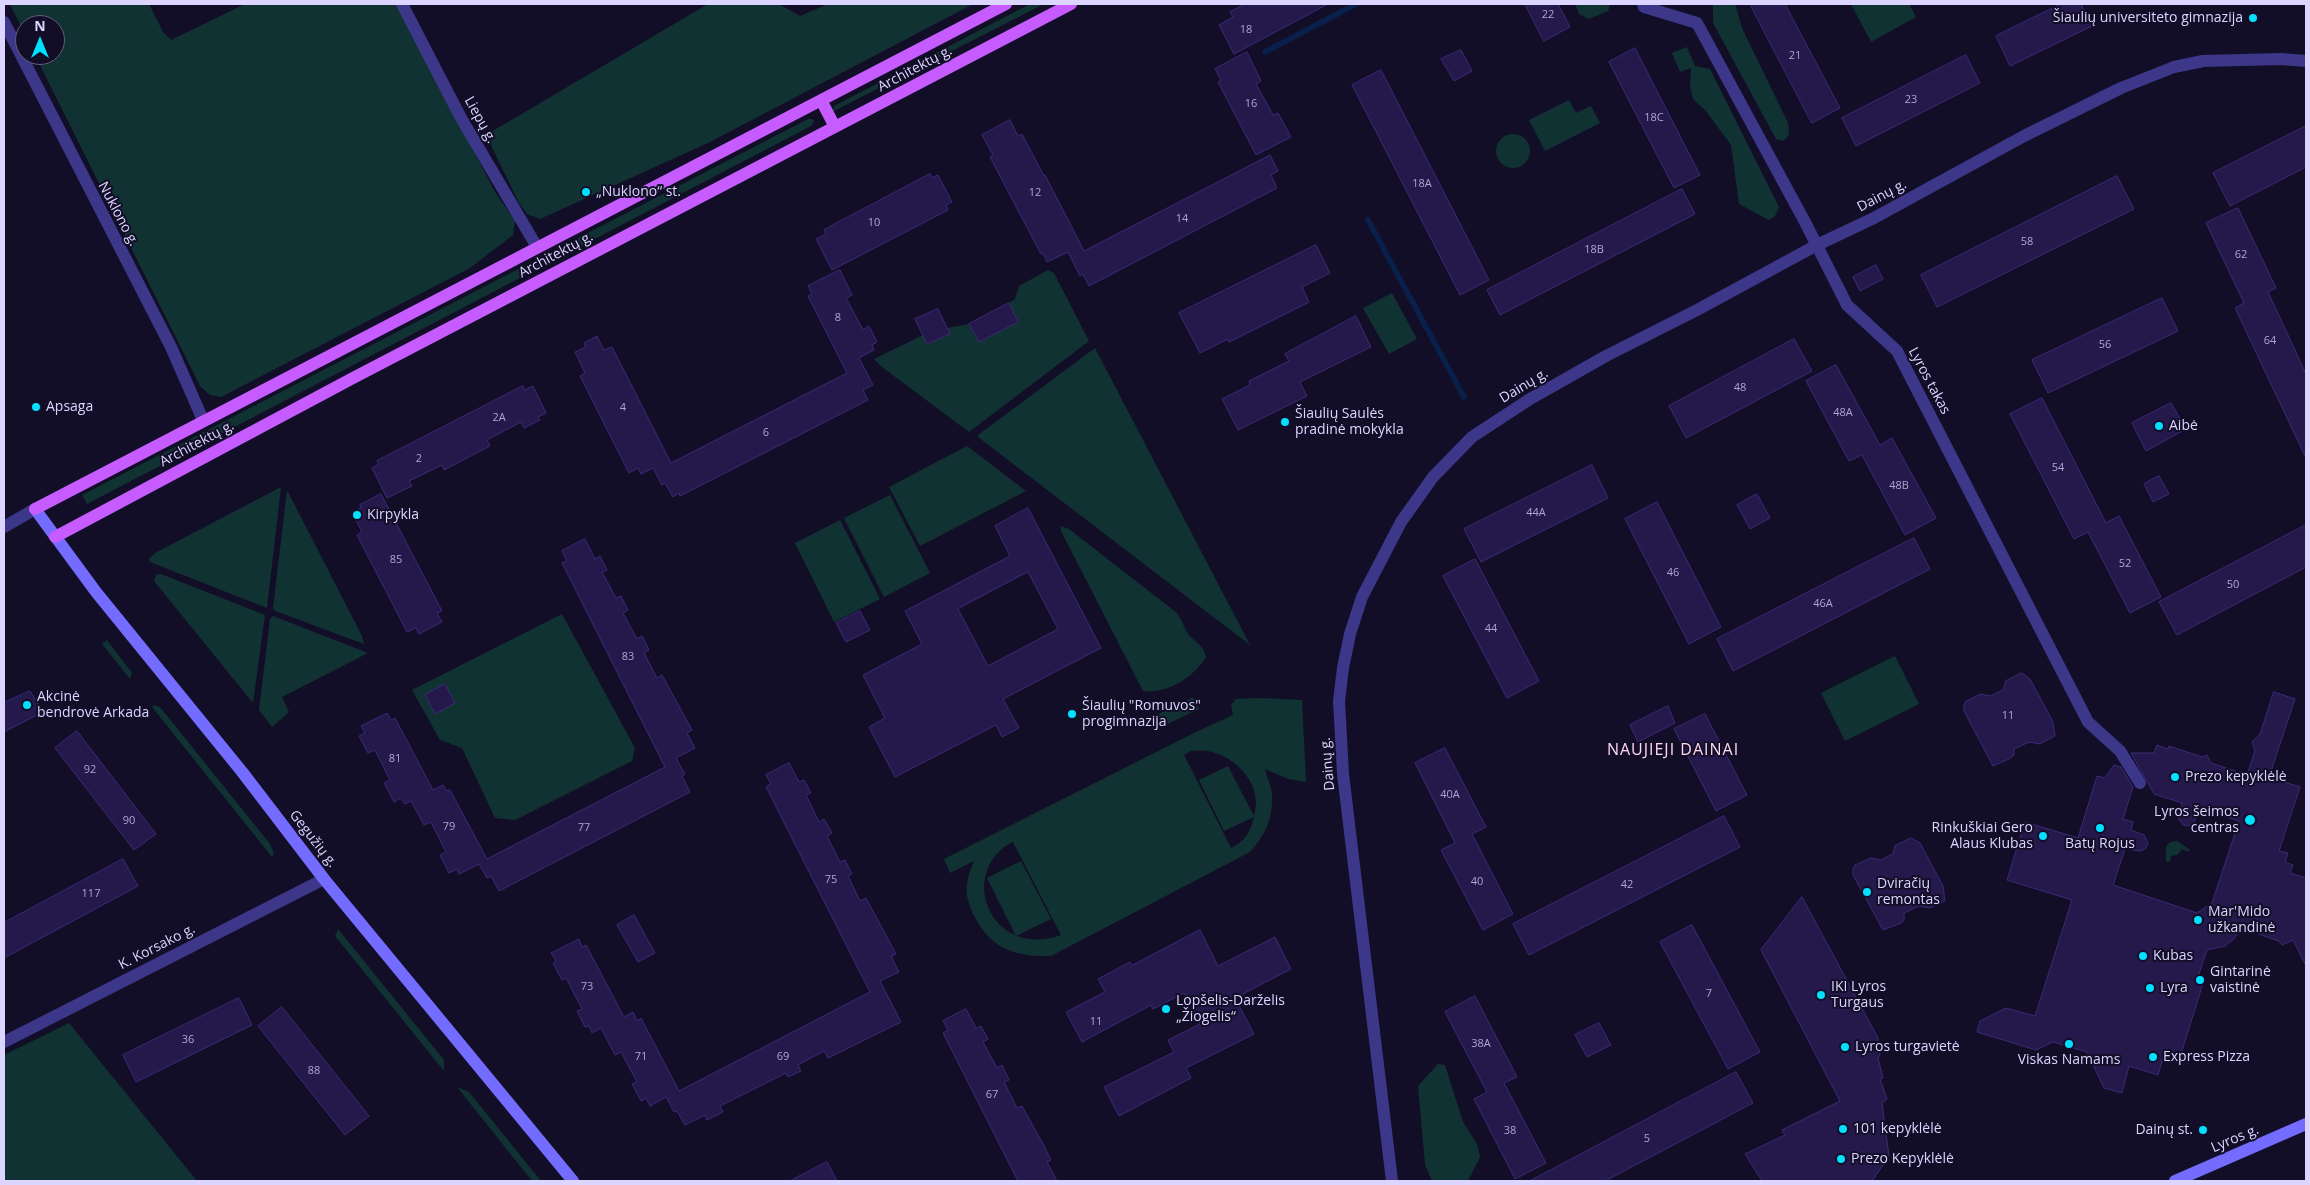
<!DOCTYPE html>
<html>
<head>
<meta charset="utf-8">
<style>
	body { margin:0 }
	#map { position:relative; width:2310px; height:1185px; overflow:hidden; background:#130e28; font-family:"Open Sans",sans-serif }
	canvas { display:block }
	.frame { position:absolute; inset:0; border:5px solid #dbd5ff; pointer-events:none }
	.north { position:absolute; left:15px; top:15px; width:50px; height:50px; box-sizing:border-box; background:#130e28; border:1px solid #635e7e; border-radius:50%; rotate:0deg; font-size:14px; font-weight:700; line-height:20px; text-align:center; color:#dbd5ff }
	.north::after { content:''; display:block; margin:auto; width:18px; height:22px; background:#01e0ff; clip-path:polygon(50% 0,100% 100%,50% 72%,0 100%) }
</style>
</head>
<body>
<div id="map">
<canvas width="2310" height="1185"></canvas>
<div class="frame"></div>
<div class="north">N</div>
</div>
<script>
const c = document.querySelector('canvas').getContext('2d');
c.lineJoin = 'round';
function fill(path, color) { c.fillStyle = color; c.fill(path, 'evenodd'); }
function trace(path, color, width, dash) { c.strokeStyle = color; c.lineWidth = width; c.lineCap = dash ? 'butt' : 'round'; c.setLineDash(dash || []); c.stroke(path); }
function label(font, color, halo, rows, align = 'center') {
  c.font = font + ' "Open Sans",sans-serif'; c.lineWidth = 4; c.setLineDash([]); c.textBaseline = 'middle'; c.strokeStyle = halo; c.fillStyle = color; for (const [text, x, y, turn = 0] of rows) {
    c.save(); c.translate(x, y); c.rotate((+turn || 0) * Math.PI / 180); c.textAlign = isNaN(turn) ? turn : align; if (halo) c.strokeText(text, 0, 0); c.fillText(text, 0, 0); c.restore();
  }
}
fill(new Path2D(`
	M10 4H149L163 32 171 40 245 4H397L495 192 515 221 513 235 470 268 221 397 210 395 200 386 35 55H55V25H25V34Z
	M708 4H779L800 16 828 4H973L710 142 540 219 527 214 518 201 486 135Z
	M1030 4H1044L832 112 834 106Z
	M1575 4H1610L1608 11 1589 19 1579 14Z
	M1713 4H1735L1742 28 1788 123C1789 131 1791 136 1783 141L1776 139 1713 23Z
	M1851 4H1909L1916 17 1871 42Z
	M1687 47 1695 66 1710 69 1779 207 1775 216 1769 220 1739 204 1731 145 1706 111 1693 99 1690 86 1691 68 1680 72 1672 53Z
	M1569 100 1576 113 1591 106 1600 123 1545 151 1529 120Z
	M808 119H812L814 121 811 126 87 504 82 495Z
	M1496 151a17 17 0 1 1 34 0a17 17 0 1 1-34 0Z
	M1048 270 1054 273 1089 341 969 432 882 367 874 359 923 335 927 344 950 334 947 328 969 324 979 342 1018 322 1009 303 1015 299 1019 286Z
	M1392 293 1417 339 1389 354 1363 308Z
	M1095 348 1250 645 978 437V435Z
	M967 446 1026 491 920 546 889 487Z
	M281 487 267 608 150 562 149 559 155 553Z
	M287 490 362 636 364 644 275 611 273 608Z
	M890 495 930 573 884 597 844 518Z
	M840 520 880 599 834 622 795 543Z
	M1061 526 1069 529 1177 613C1182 620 1185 630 1189 635 1196 643 1204 646 1206 657 1193 678 1168 694 1143 691L1061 531Z
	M161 574 265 615 253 703 154 581 156 575Z
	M562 614 635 748 632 761 515 820 495 818 462 748 440 740 412 690Z
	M273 616 368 653 282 697 289 712 272 727 259 710 270 619Z
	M107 640 132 673 130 679 102 644Z
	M1895 656 1919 704 1845 741 1821 693Z
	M1193 697 1199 709 1161 727 1155 716Z
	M1259 698 1302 700 1306 782 1288 779 1265 769C1267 778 1272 787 1272 796 1273 818 1265 836 1250 852L1051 956C1036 956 1021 956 1006 949 987 941 970 915 967 895 966 883 969 872 974 861L950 873 944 859 1192 734 1233 715 1231 705 1236 699ZM1191 751C1196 751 1202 750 1207 751 1236 755 1264 786 1254 816L1228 766 1199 780 1224 831 1254 817C1250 833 1245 841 1231 848L1184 755ZM1012 842H1013L1061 935C991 960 956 873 1012 842Z
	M154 705 160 707 270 844 274 854 272 857 152 707Z
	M2177 841 2189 849V852L2182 849 2177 855 2171 856 2170 861 2166 862C2167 851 2162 842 2177 841Z
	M1021 861 1051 919 1016 936 987 878Z
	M338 929 444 1060V1071L335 936Z
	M69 1023 197 1181H4V1055Z
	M1438 1064 1445 1065 1463 1122 1477 1144 1480 1157 1468 1181H1432L1425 1164 1418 1086Z
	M457 1087 469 1092 541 1181H532Z`), '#113232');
trace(new Path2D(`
	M1265 52 1356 4
	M1368 220 1464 397`), '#09204b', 5.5);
const building = new Path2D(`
	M1246 4H1328L1234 54 1219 25 1233 17 1230 12Z
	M1525 4H1558L1570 27 1544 41Z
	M1750 4H1785L1840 108 1812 123Z
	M2061 4H2081L2092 26 2010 66 1996 36Z
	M1635 48 1700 175 1674 188 1609 62Z
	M1461 50 1472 71 1454 81 1441 59Z
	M1247 52 1261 81 1256 84 1273 115 1278 113 1291 137 1256 155 1218 82 1221 80 1215 69Z
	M1966 55 1980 83 1856 146 1842 118Z
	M1381 70 1489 280 1460 295 1352 85Z
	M1010 120 1018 136 1022 134 1044 176 1045 175 1084 251 1270 155 1278 171 1271 175 1277 188 1089 286 1083 274 1080 276 1068 252 1047 262 1043 253 1041 254 990 157 993 155 982 135Z
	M2306 126V167L2230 206 2213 173Z
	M930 174 932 178 938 175 952 202 946 205 948 210 832 270 816 239 826 234 824 230Z
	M2117 176 2134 209 1937 307 1921 275Z
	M1682 189 1695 214 1500 315 1487 290Z
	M2238 208 2276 288 2268 292 2306 374V458L2235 308 2244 303 2206 223Z
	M1316 245 1330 273 1302 287 1309 302 1229 342 1228 339 1200 353 1179 313Z
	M1876 265 1883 279 1860 291 1853 277Z
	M840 270 852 295 846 298 863 330 869 326 877 342 872 345 874 350 859 358 873 385 863 390 868 400 680 496 679 493 673 497 665 483 662 485 653 468 641 474 638 468 629 473 580 376 585 373 575 352 586 347 584 343 597 336 604 350 612 347 671 463 847 373 808 296 812 294 808 286Z
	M2162 298 2178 331 2048 393 2032 360Z
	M1009 303 1018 322 979 342 969 324Z
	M938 309 950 334 927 344 915 319Z
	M1356 316 1371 347 1300 382 1307 396 1238 430 1222 399 1250 385 1249 381 1289 361 1285 354Z
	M1794 339 1812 371 1686 438 1669 406Z
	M1836 365 1880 445 1892 438 1936 518 1905 535 1862 455 1849 461 1806 381Z
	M523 386 524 390 533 386 546 413 538 417 540 420 524 428 521 422 487 440 490 446 444 470 442 465 409 481 412 486 387 498 372 468 379 464 377 461Z
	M2042 398 2106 523 2119 516 2161 597 2130 613 2088 532 2074 539 2010 414Z
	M2171 403 2186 429 2146 451 2132 423Z
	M1592 465 1608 498 1481 562 1464 529Z
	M2159 476 2169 494 2153 502 2144 484Z
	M381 494 442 611 437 613 442 622 419 634 416 628 407 632 357 535 362 532 352 512 361 508 360 505Z
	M1757 494 1770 518 1750 529 1737 505Z
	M1657 502 1721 627 1689 644 1625 519Z
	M1028 508 1101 648 1003 699 1019 728 1002 737 996 725 895 777 869 727 885 718 863 675 922 644 905 611 1010 556 995 526ZM1028 572 1058 629 988 666 958 609Z
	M2306 525V567L2177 635 2159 602Z
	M1914 538 1930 569 1733 671 1717 639Z
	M585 539 595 559 600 556 607 570 602 572 616 598 621 596 628 610 623 613 637 639 642 636 649 650 644 653 657 678 662 675 692 730 687 733 695 748 676 758 685 774 682 776 690 792 499 891 491 876 487 878 479 864 459 874 457 869 449 873 440 855 446 852 431 822 424 825 411 801 405 804 401 798 394 802 384 783 390 780 375 750 368 753 359 736 365 733 361 726 387 713 391 720 395 718 433 790 443 785 446 791 450 790 487 859 665 767 562 563 567 561 562 551Z
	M1475 559 1539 681 1507 698 1443 576Z
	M860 611 870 630 846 642 836 623Z
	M2022 673 2030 679 2053 722 2055 736 2040 744 2029 742 2014 749V755L2011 758 1993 766 1964 711V705L1966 701 1981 694 1990 696 2003 690 2006 681Z
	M445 684 455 703 435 714 425 695Z
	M30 691 43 712 4 732V703Z
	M2274 692 2295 699 2269 777 2300 787 2279 851 2288 853 2285 862 2293 865 2290 873 2306 878V966L2293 940 2282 945 2279 941 2241 928 2234 939 2225 946 2207 950 2199 974 2205 977 2181 1054 2166 1049 2158 1075 2129 1066 2122 1093 2104 1088 2087 1052 2053 1042 2036 1050 1977 1032 1980 1021 2006 1008 2035 1016 2072 900 2007 880 2025 822 2078 838 2097 776 2105 778 2114 765 2121 767 2133 787 2123 819 2133 822 2131 830 2144 835 2148 843 2146 848 2141 851 2125 849 2113 885 2197 913 2212 903 2239 821 2200 809 2193 824 2188 826 2183 825 2178 818 2182 803 2154 794 2131 753H2154L2157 745 2168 749 2169 746 2202 757 2207 755 2211 763 2247 775 2255 751 2252 742 2260 734Z
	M1668 706 1675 723 1638 742 1630 725Z
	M1705 714 1747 795 1716 811 1674 729Z
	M77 731 156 834 134 850 55 748Z
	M1445 748 1486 827 1472 834 1513 914 1483 930 1441 850 1455 843 1415 763Z
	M789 763 799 782 804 780 811 793 806 795 819 822 824 819 832 833 827 836 840 862 845 860 852 874 848 876 860 901 866 898 896 954 891 956 899 972 880 981 901 1022 828 1058 824 1051 798 1065 801 1071 788 1077 786 1073 720 1106 723 1112 707 1120 705 1115 685 1125 677 1111 674 1112 666 1097 650 1106 646 1098 641 1101 632 1084 637 1082 621 1052 615 1055 601 1028 592 1033 589 1026 585 1027 577 1011 582 1009 566 978 562 980 553 963 556 961 551 953 579 939 582 947 586 945 624 1017 633 1012 637 1021 641 1018 679 1091 870 992 766 787 771 784 766 775Z
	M1724 816 1740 847 1529 955 1513 924Z
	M1911 838 1920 843 1943 886 1945 901 1930 908 1919 906 1904 913V920L1901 923 1883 930 1853 875V869L1855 865 1871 858 1881 860 1893 854 1895 846Z
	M123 859 138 886 4 958V923Z
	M1802 897 1878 1038 1880 1055 1878 1058 1883 1078 1880 1079 1887 1099 1882 1103 1889 1156 1872 1181H1762L1745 1154 1785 1135 1782 1130 1840 1101 1761 950Z
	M634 915 655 953 638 962 617 925Z
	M1692 925 1760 1052 1728 1069 1660 942Z
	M1200 930 1218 966 1275 937 1291 969 1235 998 1254 1034 1186 1068 1191 1078 1119 1116 1104 1087 1174 1052 1168 1040 1200 1024 1184 993 1153 1009 1151 1005 1082 1042 1066 1012 1105 992 1098 979 1130 962 1132 965Z
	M1475 996 1517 1077 1504 1083 1546 1163 1515 1179 1474 1099 1487 1092 1445 1012Z
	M239 998 252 1025 136 1082 123 1055Z
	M282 1007 369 1116 345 1135 258 1026Z
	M966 1009 976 1028 981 1026 988 1039 983 1042 997 1068 1002 1065 1009 1080 1004 1082 1017 1108 1022 1106 1043 1144 1051 1160 1047 1162 1057 1181H1018L943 1033 948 1030 943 1021Z
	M1599 1023 1611 1045 1587 1057 1575 1035Z
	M1736 1072 1753 1103 1605 1181H1530Z
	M827 1162 837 1181H790Z`);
fill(building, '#24194a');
trace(building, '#3b2a77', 1);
trace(new Path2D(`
	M402 4 461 118 537 247
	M1643 4 1644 7 1697 23 1805 222 1847 305 1897 351 2088 722 2120 751 2140 783
	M4 22 171 347 203 420
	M4 527 35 509
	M4 1042 324 879
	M1392 1181 1343 774 1339 701 1343 668 1350 634 1362 597 1401 522 1433 477 1472 437 1530 399 1606 356 1697 310 1817 245 1874 218 2024 136 2121 88 2174 67 2203 61 2281 59 2306 61`), '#3c3789', 12);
trace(new Path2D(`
	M35 509 96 592 243 773 324 879 573 1181
	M2175 1181 2306 1124`), '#736cff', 12);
trace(new Path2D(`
	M821 100 835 127
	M35 509 1006 4
	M55 537 353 378 1071 4`), '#c65cff', 12);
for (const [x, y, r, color] of [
	[2253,18,5,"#01e0ff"],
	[586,192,5,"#01e0ff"],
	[36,407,5,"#01e0ff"],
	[1285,422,5,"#01e0ff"],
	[2159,426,5,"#01e0ff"],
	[357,515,5,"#01e0ff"],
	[27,705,5,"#01e0ff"],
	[1072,714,5,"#01e0ff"],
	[2175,777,5,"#01e0ff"],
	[2250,820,6,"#01e0ff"],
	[2100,828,5,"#01e0ff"],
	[2043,836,5,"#01e0ff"],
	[1867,892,5,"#01e0ff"],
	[2198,920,5,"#01e0ff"],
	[2143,956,5,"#01e0ff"],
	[2200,980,5,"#01e0ff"],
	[2150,988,5,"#01e0ff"],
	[1821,995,5,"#01e0ff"],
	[1166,1009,5,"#01e0ff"],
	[2069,1044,5,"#01e0ff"],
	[1845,1047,5,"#01e0ff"],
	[2153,1057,5,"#01e0ff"],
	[1843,1129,5,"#01e0ff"],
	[2203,1130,5,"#01e0ff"],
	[1841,1159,5,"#01e0ff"]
]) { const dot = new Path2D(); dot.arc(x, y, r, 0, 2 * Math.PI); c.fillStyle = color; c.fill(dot); trace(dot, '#130e28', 2); }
label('11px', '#ada6d2', null, [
	["22",1548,15],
	["18",1246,30],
	["21",1795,56],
	["23",1911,100],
	["16",1251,104],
	["18C",1654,118],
	["18A",1422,184],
	["12",1035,193],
	["14",1182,219],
	["10",874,223],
	["58",2027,242],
	["18B",1594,250],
	["62",2241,255],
	["8",838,318],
	["64",2270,341],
	["56",2105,345],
	["48",1740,388],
	["4",623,408],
	["48A",1843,413],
	["2A",499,418],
	["6",766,433],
	["2",419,459],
	["54",2058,468],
	["48B",1899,486],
	["44A",1536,513],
	["85",396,560],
	["52",2125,564],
	["46",1673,573],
	["50",2233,585],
	["46A",1823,604],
	["44",1491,629],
	["83",628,657],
	["11",2008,716],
	["81",395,759],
	["92",90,770],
	["40A",1450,795],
	["90",129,821],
	["79",449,827],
	["77",584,828],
	["75",831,880],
	["40",1477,882],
	["42",1627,885],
	["117",91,894],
	["73",587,987],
	["7",1709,994],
	["11",1096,1022],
	["36",188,1040],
	["38A",1481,1044],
	["71",641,1057],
	["69",783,1057],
	["88",314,1071],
	["67",992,1095],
	["38",1510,1131],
	["5",1647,1139]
]);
label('14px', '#dbd5ff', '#130e28', [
	["Šiaulių universiteto gimnazija",2243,18,"right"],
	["„Nuklono“ st.",596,192],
	["Apsaga",46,407],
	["Šiaulių Saulės",1295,414],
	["pradinė mokykla",1295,430],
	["Aibė",2169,426],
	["Kirpykla",367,515],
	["Akcinė",37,697],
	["bendrovė Arkada",37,713],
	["Šiaulių \"Romuvos\"",1082,706],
	["progimnazija",1082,722],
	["Prezo kepyklėlė",2185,777],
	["Lyros šeimos",2239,812,"right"],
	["centras",2239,828,"right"],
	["Rinkuškiai Gero",2033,828,"right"],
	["Alaus Klubas",2033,844,"right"],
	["Batų Rojus",2100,844,"center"],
	["Dviračių",1877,884],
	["remontas",1877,900],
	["Mar'Mido",2208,912],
	["užkandinė",2208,928],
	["Kubas",2153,956],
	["Gintarinė",2210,972],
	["vaistinė",2210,988],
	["IKI Lyros",1831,987],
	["Turgaus",1831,1003],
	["Lyra",2160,988],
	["Lopšelis-Darželis",1176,1001],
	["„Žiogelis“",1176,1017],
	["Lyros turgavietė",1855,1047],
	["Express Pizza",2163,1057],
	["Viskas Namams",2069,1060,"center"],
	["101 kepyklėlė",1853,1129],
	["Dainų st.",2193,1130,"right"],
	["Prezo Kepyklėlė",1851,1159]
], 'left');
label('14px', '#dbd5ff', '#130e28', [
	["Architektų g.",915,69,-28],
	["Liepų g.",480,120,61],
	["Dainų g.",1882,196,-28],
	["Nuklono g.",118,214,62],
	["Architektų g.",556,255,-28],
	["Lyros takas",1929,381,62],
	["Dainų g.",1524,386,-31],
	["Architektų g.",197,444,-28],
	["Dainų g.",1328,764,-95],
	["Gegužių g.",313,839,52],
	["K. Korsako g.",157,947,-27],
	["Lyros g.",2235,1139,-23]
]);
c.letterSpacing = '1px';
label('16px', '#ffd7ef', '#130e28', [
	["NAUJIEJI DAINAI",1673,750]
]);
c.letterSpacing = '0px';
</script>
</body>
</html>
